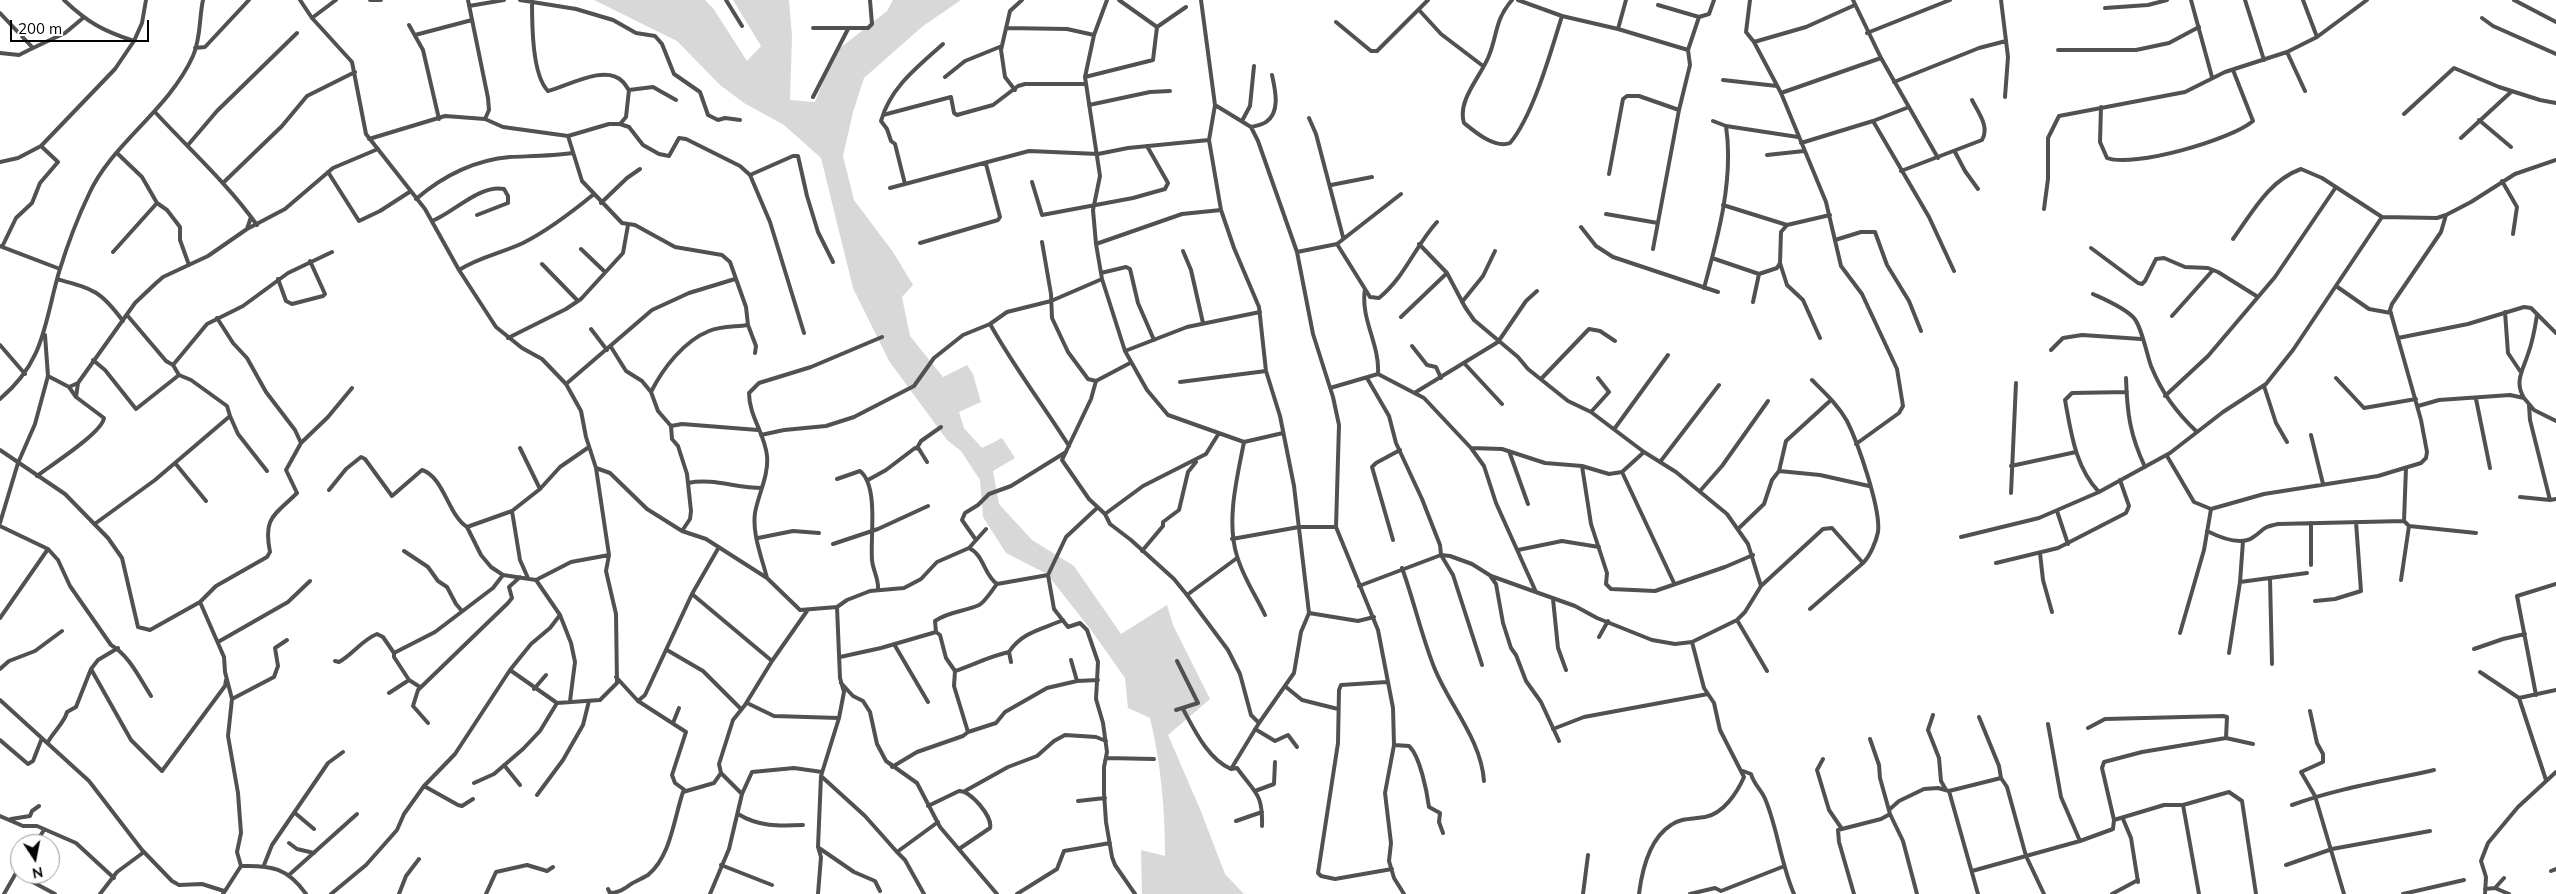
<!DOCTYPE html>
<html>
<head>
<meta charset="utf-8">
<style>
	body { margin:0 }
	#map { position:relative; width:2556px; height:894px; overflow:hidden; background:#fff; font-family:Mulish,sans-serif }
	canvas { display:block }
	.north { position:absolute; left:10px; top:834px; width:50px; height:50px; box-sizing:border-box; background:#fff; border:1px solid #999; border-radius:50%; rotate:169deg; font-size:14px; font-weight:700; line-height:20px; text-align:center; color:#000 }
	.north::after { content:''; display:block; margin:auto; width:18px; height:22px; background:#000; clip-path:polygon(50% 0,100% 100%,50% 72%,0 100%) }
	.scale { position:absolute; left:10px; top:20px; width:139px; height:22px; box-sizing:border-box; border:2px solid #000; border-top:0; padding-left:6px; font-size:15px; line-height:18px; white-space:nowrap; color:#000; -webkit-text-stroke:4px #fff; paint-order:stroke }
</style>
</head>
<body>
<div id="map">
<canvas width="2556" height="894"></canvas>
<div class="north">N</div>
<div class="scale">200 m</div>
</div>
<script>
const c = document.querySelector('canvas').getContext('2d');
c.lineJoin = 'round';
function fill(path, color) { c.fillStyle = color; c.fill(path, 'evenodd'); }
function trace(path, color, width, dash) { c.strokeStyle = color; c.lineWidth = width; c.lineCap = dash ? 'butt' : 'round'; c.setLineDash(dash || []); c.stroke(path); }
fill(new Path2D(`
	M594 0H705L713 8 747 61 761 46 733 0H789L792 36 790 100 815 102 835 52 887 11 893 0H961L923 26 864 78 853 112 843 156 854 200 893 252 913 285 902 297 910 336 943 377 967 365 973 374 981 402 959 412 964 428 982 448 1002 438 1015 458 993 471 999 504 1032 540 1074 566 1121 634 1167 605 1173 625 1210 699 1168 735 1200 809 1225 874 1244 894H1142L1141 850 1165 856C1165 809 1161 764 1150 718L1128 708 1125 678 1091 630 1047 574 1006 553 983 517 980 480 961 451 947 440 889 361 853 288 821 158 784 125 744 103 720 85 677 41Z`), '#d8d8d8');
trace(new Path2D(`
	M64 0C87 22 103 31 134 41L142 23 146 0
	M300 0 312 18 352 62 366 134 425 209 459 270 496 327 522 348 542 359 566 384 581 411 586 437 596 468 610 473 647 509 682 531 706 539 767 578 800 610 837 607 847 600 870 591 904 588 921 579 937 562 969 548C984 555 984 575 997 584L1048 575 1054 609 1068 627 1080 623 1087 630 1098 662 1096 699 1103 723 1107 752 1104 767V793L1106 822 1112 857 1115 865 1135 894
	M370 0H381
	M468 0 488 98 489 110 485 119
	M520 0 576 9 613 20 636 33 655 36 662 44 674 74 700 92 708 115 718 120 725 118 740 120
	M726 0 742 26
	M1107 0 1094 35 1085 77 1100 176 1093 210 1096 244 1102 279 1125 351 1147 390 1168 415 1244 442 1283 433
	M1119 0 1157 27
	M1201 0 1215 105 1251 127 1258 141 1297 252 1313 334 1333 397 1339 425 1336 527 1378 630 1393 708 1394 745 1385 793 1391 843 1389 861 1394 878 1404 894
	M1512 0C1494 21 1498 35 1488 58 1480 77 1457 101 1464 123 1475 132 1495 149 1510 143 1533 116 1551 51 1562 16
	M1518 0 1562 16 1618 29 1688 50 1690 65 1679 110 1653 249
	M1750 0 1746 32 1754 42 1781 93 1826 202 1841 266 1862 294 1897 369 1903 406 1899 413 1856 444
	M1853 0 1881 58 1938 158
	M2001 0 2008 57 2005 97
	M2191 0 2212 77
	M2245 0 2264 60
	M2303 0 2317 37
	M2514 0 2556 22
	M532 1C532 24 532 75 548 91 568 86 605 64 622 81 625 83 626 87 629 90L626 117 620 124
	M1658 5 1699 17 1709 14 1714 0
	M469 6 504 0
	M2105 8 2148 5 2167 0
	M1419 10 1441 34 1483 66
	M0 13 33 48 65 33 83 18
	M312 18 336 0
	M2482 18 2493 26 2556 54
	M1336 22 1371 51H1377L1428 0
	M409 25 423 50 439 119
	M813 28H868L872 24 870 0
	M1006 28 1067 29 1094 35
	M1618 29 1626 0
	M1867 33 1950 0
	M415 35 472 20
	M1754 42 1806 27 1855 5
	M195 48 205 47 249 0
	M1688 50 1699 17
	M2058 50H2136L2169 43 2199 27
	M2287 52 2305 91
	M0 53 19 55 33 48
	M945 77 965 61 1002 46
	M1085 77 1153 60 1157 27 1186 7
	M1723 80 1777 86
	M1894 82 1979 48 2006 41
	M629 90 653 87 676 100
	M1015 90 1005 77 1001 50 1010 11 1022 0
	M1781 93 1881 58
	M813 97 848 29
	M1089 105 1150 92 1170 91
	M1215 105 1209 140 1221 210 1234 248 1259 307 1266 371 1280 416 1294 486 1309 613 1301 632 1294 673 1259 723 1231 769 1237 768C1255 793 1263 793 1262 826
	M2101 107 2100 142 2107 158C2133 168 2231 140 2253 121L2233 70
	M155 112C190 150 227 183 257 225
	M2404 114 2454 68 2499 87 2540 100 2556 103
	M883 115 951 97 954 113 957 115 993 105 1018 86 1025 84H1086
	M1309 118 1316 134 1343 237
	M2479 120 2511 147
	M1242 121 1250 106 1254 66
	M1713 121 1726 126 1798 137
	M1873 121 1929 217 1954 271
	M1251 127C1255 126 1262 125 1266 122 1281 112 1275 89 1272 75
	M568 136 582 181 622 223 635 225 675 247 722 255 730 262 746 307 748 325 756 346 755 353
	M2461 138 2512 91
	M369 139 445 116 485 119 503 127 568 136 609 124H620L629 127 643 145 659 154 669 156 679 138 686 139 740 166 750 175 770 222 804 333
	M1801 143 1873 121 1909 107
	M188 145 217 111 297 33
	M1955 152 1965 171 1978 189
	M118 154 142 177 157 203 167 210 180 227V240L189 265
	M1767 155 1804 151
	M0 162 18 158 41 146 115 69 134 41
	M1901 171 1982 140C1990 127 1978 112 1972 100
	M328 172 359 221 380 211 411 191
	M1609 174 1623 99 1627 96H1639L1679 110
	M750 175 793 156H798L807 196 818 232 833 262
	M2502 181 2517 207 2513 234
	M224 182 282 126 307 96 355 72
	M1032 182 1042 215 1133 198 1165 189 1168 183 1147 146
	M905 184 895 144 891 141 887 129 881 121C890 88 917 67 943 44
	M1331 185 1372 177
	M890 188 1029 151 1098 154 1128 148 1209 140
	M416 199C443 176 475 160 510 157 531 156 552 156 573 153
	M601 203 627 178 640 169
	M1723 205 1787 225 1830 215
	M2044 209 2048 179V138L2059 116 2185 92 2225 72 2287 52 2317 37 2367 0
	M1606 214 1658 223
	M432 221C453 213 480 184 504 189L508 196V203L477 215
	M1581 227 1596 246 1613 257 1718 292
	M247 229 251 217
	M2233 239C2252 213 2268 181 2301 169L2322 178 2382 217 2437 218 2446 215 2471 202 2515 174 2556 160
	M1835 240 1861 232H1875L1887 265 1909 301 1921 331
	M1042 242 1051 294 1052 318 1068 352 1088 379 1096 381 1130 363
	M920 243 998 220 1000 217 986 164
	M1096 244 1182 214 1221 210
	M1337 244 1370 297 1379 298C1405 277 1415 246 1437 222
	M1419 244 1447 273 1465 307 1474 320 1518 357 1528 369 1568 401 1591 412 1644 452 1676 472 1727 514 1748 544 1761 586
	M0 246 60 269
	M2 247 16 218 32 203 40 183 58 162 41 146
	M2091 248 2138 283 2142 284 2145 281 2156 259 2164 258 2185 267 2208 268 2218 272 2258 297
	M581 249 605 272
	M1183 251 1191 270 1203 323
	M113 252 157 203
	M1297 252 1337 244 1401 194
	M1712 258 1759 274 1777 268 1780 263 1781 232 1787 225
	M1780 263 1787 285 1803 300 1820 338
	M542 264 578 301
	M459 270C479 257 502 253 523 243 549 230 572 212 594 194
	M1101 273 1126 267 1130 269 1138 303 1154 340
	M57 279C93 289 100 290 123 321
	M278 279 286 301 292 304 323 296 325 294 310 261
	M2336 286 2369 309 2391 313
	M1704 288C1718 237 1734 179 1726 126
	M1365 289C1360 319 1380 344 1378 374
	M2093 294C2106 300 2123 307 2133 317 2141 324 2147 355 2151 366 2162 393 2176 412 2197 432
	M1462 302 1483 276 1495 251
	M1753 302 1759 274
	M2505 312 2508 353 2520 371
	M2172 316 2213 270
	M1401 317 1447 273
	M990 324C1014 367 1043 405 1069 446
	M591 329 607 350
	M508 338 566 309 581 299 623 253 628 225
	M2398 338 2468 324 2524 307 2531 308 2556 333
	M0 345 25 374
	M1412 346 1427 365 1436 367 1441 378
	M611 347 626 371 642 381 651 392
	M2051 350 2063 338 2082 335 2141 339
	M1125 351 1187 327 1260 312
	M93 360 105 370 136 409 179 375
	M1464 363 1502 404
	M173 365 207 324 243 306 288 273 332 252
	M48 376 69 387 78 383 135 303 155 284 163 277 208 256 247 229 285 209 333 168 378 149
	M1367 378 1389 416 1396 443 1422 499 1440 545 1441 555 1453 575 1482 665
	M2126 378C2127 413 2130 435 2145 467
	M2336 378 2364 408 2416 399
	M1541 379 1589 329 1600 331 1615 341
	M1812 380C1825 393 1838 405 1847 421 1858 443 1881 509 1878 532 1876 542 1870 556 1863 563
	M1096 381 1091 399 1062 460 1089 499 1105 514 1110 524 1131 540 1174 579 1187 595 1228 650 1240 674 1251 715 1259 723
	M1180 382 1266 371
	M566 384 652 310 689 293 735 279
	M2264 386 2276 423 2287 442
	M1330 388 1378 374 1424 398 1471 448 1484 466 1496 503 1536 592
	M1416 392 1498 342 1526 301 1537 291
	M2165 396 2208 356 2275 277 2336 187
	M76 397 78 383
	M2524 398C2514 382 2523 370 2528 354 2533 341 2535 328 2537 315
	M0 399C45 361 44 324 59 272 67 246 77 219 89 194 112 143 168 111 193 56 201 38 199 18 203 0
	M2476 399 2490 468
	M2529 405 2530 420 2550 500 2556 499
	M2418 406 2439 400 2510 395 2524 398 2534 410 2556 421
	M1591 412 1609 392 1598 378
	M230 416 238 434 267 471
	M671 426 682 424 758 430
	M1615 428 1668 355
	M761 435 784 430 826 426 854 417 914 386 934 358 963 335 990 324 1007 312 1051 301 1102 279
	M2311 435 2323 484
	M1244 442C1237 478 1226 521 1237 556 1243 577 1256 596 1265 615
	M301 443 328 417 352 388
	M520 448 540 489
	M917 448 921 441 941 427
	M1471 448 1502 449 1545 463 1582 466 1609 474 1622 472 1644 452
	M0 450 65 494 108 538 122 558 138 627 150 630 200 602 216 586 267 557 270 552C263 517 274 516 297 493L286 470 301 443 295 430 266 392 247 358 233 343 217 318
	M1509 451 1528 504
	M2167 456 2194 502 2211 509 2264 494 2378 476 2421 463 2426 458 2427 452 2421 420 2390 310 2392 304 2441 232 2446 215
	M1660 462 1719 385
	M175 463 206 501
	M1582 466 1591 524 1607 573 1606 584 1611 589 1655 591 1725 567 1753 555
	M2011 466 2076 452
	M1779 471 1820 475 1869 486
	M1622 472 1674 583
	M37 476C51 465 102 433 104 418L76 397 69 387
	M837 479 860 471C879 486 870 538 872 560 873 571 879 579 878 590
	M868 480 886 470 915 448 919 449 927 462
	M688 483C713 478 736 488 762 488
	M329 490 346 469 361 457 365 459 392 496 422 470C444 477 448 515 467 527L512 511 540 489 560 467 589 447
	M1700 491 1722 466 1768 401
	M2099 492C2075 467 2071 432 2065 400L2072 393 2127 392
	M2011 493 2016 383
	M2520 497 2550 500
	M512 511 520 560 528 578
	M2057 511 2068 544
	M1105 514 1143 486 1206 454 1219 433
	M2404 521 2406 468
	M0 523 18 463 35 424 48 376 45 335
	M96 523 155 480 230 416 227 406 191 380 179 375 173 365 166 361 127 315
	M2311 523V565
	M0 526 48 549 58 560 70 586 111 645C129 655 140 679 151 696
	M467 527 481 555 491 567 503 575 536 580 571 562 609 555
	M1738 529 1764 504 1772 480 1779 471 1786 441 1831 400
	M682 531 690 519 691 511 687 474 678 446 672 439 671 426 658 411 651 392C663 368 684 341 709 331 721 326 735 327 748 325
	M2207 531C2219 537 2239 546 2252 538 2265 530 2259 528 2278 524L2404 521 2409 526 2476 533
	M1961 537 2039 518 2099 492 2170 453 2223 412 2266 384 2293 350 2382 217
	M758 538 793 531 819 533
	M1232 539 1299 527H1336
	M976 540 962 520 965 513 978 505 989 494 1011 486 1066 452
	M1393 540 1372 467 1376 463 1400 450
	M833 544 878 529 928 506
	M969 548 986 529
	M1518 550 1562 541 1599 547
	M404 551 428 567 438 581 447 587 456 604 462 611
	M1142 551 1163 526V522L1179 510 1188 472 1196 462
	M2040 553 2043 580 2052 612
	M1996 563 2058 548 2126 513 2129 506 2120 480
	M1402 568C1414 601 1421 634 1434 667 1449 705 1481 739 1484 781
	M1048 575 1066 537 1097 508
	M1491 577 1496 584 1503 623 1511 648 1516 655 1526 681 1541 702 1559 741
	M767 578C762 558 752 534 755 513 758 495 769 475 767 456 765 434 749 416 749 393L759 383 811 367 882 337
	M2270 578 2272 664
	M2401 580 2409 526
	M2240 582 2307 573
	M1359 586 1441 555 1450 556 1472 564 1491 576 1575 606 1597 618 1652 640 1675 644 1692 642 1737 620 1745 612 1761 586 1823 529 1832 528 1863 563 1810 609
	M692 594 772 661
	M1187 595 1237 558
	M1553 599 1558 648 1566 670
	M2315 601 2335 599 2361 591 2356 522
	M200 602 224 657 225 672 232 699 228 736 238 793 241 833 237 852 241 866
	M1309 613 1358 621 1374 617
	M560 615 571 643 575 662 570 701
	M0 618 48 549
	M1737 620 1767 671
	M936 632 935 621C949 611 964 612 979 605 985 602 992 590 997 584
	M2180 633 2204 550 2211 509
	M1599 637 1608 621
	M218 642 288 602 310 581
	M894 644 928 702
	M118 648 98 660 91 669 131 740 162 771 225 686 226 680
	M2474 649 2503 639 2525 634
	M667 650 703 671 741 709
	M2229 653 2240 582 2243 541
	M840 657 881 648 936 632 940 635 946 658 955 671C973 665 990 656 1009 652
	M1071 660 1077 681
	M335 661 339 662C353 654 362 640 377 634L383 637 394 653
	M1011 662 1009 652C1022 632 1043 629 1063 620
	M0 669 9 661 35 651 62 631
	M510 670 557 703
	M2480 672 2519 698 2546 780
	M616 677 638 701 645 695 692 594 719 547
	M1387 682 1341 685 1339 690 1338 743 1318 873 1321 876 1335 879 1392 869
	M841 683 853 696 863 701 870 712 877 744 886 761 917 783 940 827 997 894
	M420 687 409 680 394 657V653L435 632 493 588 503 575
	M1286 687 1302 700 1338 709
	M534 689 546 675
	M389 693 409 680
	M2536 695 2517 596 2556 584
	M2519 698 2556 690
	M232 699 274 677 278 666 275 648 287 640
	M0 700 89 781 142 850 172 881 179 885 202 884 224 891
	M638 701 686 732 672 775 675 783 686 791
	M747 703 774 716 839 718
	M1183 709C1195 731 1208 759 1231 769
	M1176 710 1198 703 1177 661
	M2310 711 2317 743 2323 754V762L2301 772 2315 796 2344 894
	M1933 715 1928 730 1939 758 1941 781 1946 790
	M1979 717 1999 766 2001 778 2007 787 2026 856 2044 894
	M428 723 413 706 418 690 508 603 512 598 509 587 520 577
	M673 723 679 708
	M2048 724 2061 797 2080 841
	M2088 728 2105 719 2223 716 2227 717 2226 738
	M1255 729 1275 741 1288 735 1297 747
	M1553 729 1584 717 1708 694
	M968 732 996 723 1005 712 1047 688 1077 681 1098 680
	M1870 739 1879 765 1880 778 1890 814 1903 841 1917 894
	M0 740 28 764 33 761 42 738
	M48 742C53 732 65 722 67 712L76 707 91 669
	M1394 745 1409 746C1420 756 1427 792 1429 807L1440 813 1439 822 1443 833
	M1106 758 1154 759
	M1823 759 1817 770 1829 810 1842 829
	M504 765 520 785
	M892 767 917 752 963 736 968 732 954 686 955 671
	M1743 771 1751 774C1754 785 1762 790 1766 801 1778 831 1781 864 1794 894
	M821 776 865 816 897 852 938 822
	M474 783 494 774 523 749 540 731 557 703 600 700 617 683 616 614 606 571 609 555 596 468
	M424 786 458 805 462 806 473 799
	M965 791 1008 767 1037 756 1054 741 1065 735 1096 737 1106 741
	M1255 791 1274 784 1275 762
	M1949 791 1978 894
	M742 794 721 773 719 764 733 720 745 705 772 661 807 611
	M537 795 563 760 583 725 589 701
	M1078 801 1105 798
	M2183 805 2199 894
	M2292 805C2338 788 2386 781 2434 770
	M928 806 959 791C971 791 993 817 990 828L959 849
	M1890 809 1899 801 1924 789 1938 788 1949 791 2001 778
	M295 813 314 829
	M738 814C759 827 779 826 803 825
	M0 816 23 826H37L76 843 114 878
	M11 819 30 816 32 811 39 806
	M2123 819 2131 838 2138 882
	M2114 820 2102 768 2104 762 2142 752 2226 738 2253 744
	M1236 821 1262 812
	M289 843 297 849 314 853
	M35 844 44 830
	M819 848 854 872 875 881 880 891
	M897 852 905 860 924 894
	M264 865 272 845 328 763 343 752
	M721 865 772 885
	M2286 865 2332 849 2430 831
	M1972 871 2080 841 2113 829 2114 820 2164 805H2183L2229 792 2242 801 2256 894
	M2551 871 2556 869
	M16 873 55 894
	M289 875 357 814
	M2495 888 2509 894
	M608 889 610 893C618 893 626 888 631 884 636 881 643 878 648 875 671 856 674 818 683 792L714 783 721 773
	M2485 889 2495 888 2504 878
	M4 894 20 866
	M100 894 117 872 144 852
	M223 894 241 866C271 865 288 868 306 894
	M331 894 366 865 397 830 404 814 424 786 455 754 510 670 531 644 550 628 560 615 536 580
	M399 894 406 876 419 859
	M486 894 496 872 527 865 547 871 553 867
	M710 894 729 849 742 794 752 772 794 768 822 772
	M818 894 821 857 818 847 821 776 839 718 844 692 840 678 837 607
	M1017 894 1057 869 1064 851 1110 843
	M1583 894 1588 855
	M1639 894C1642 870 1649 839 1671 825 1680 818 1693 819 1705 817 1723 814 1737 793 1744 777L1720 730 1714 703 1704 688 1692 642
	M1690 894 1715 888 1721 891 1782 867
	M1854 894 1839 842 1838 830 1881 819 1890 814
	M2112 894 2138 880
	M2403 894 2464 880
	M2485 894 2486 877 2481 861 2488 843 2518 807 2556 772`), '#515151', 4);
</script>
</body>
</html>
